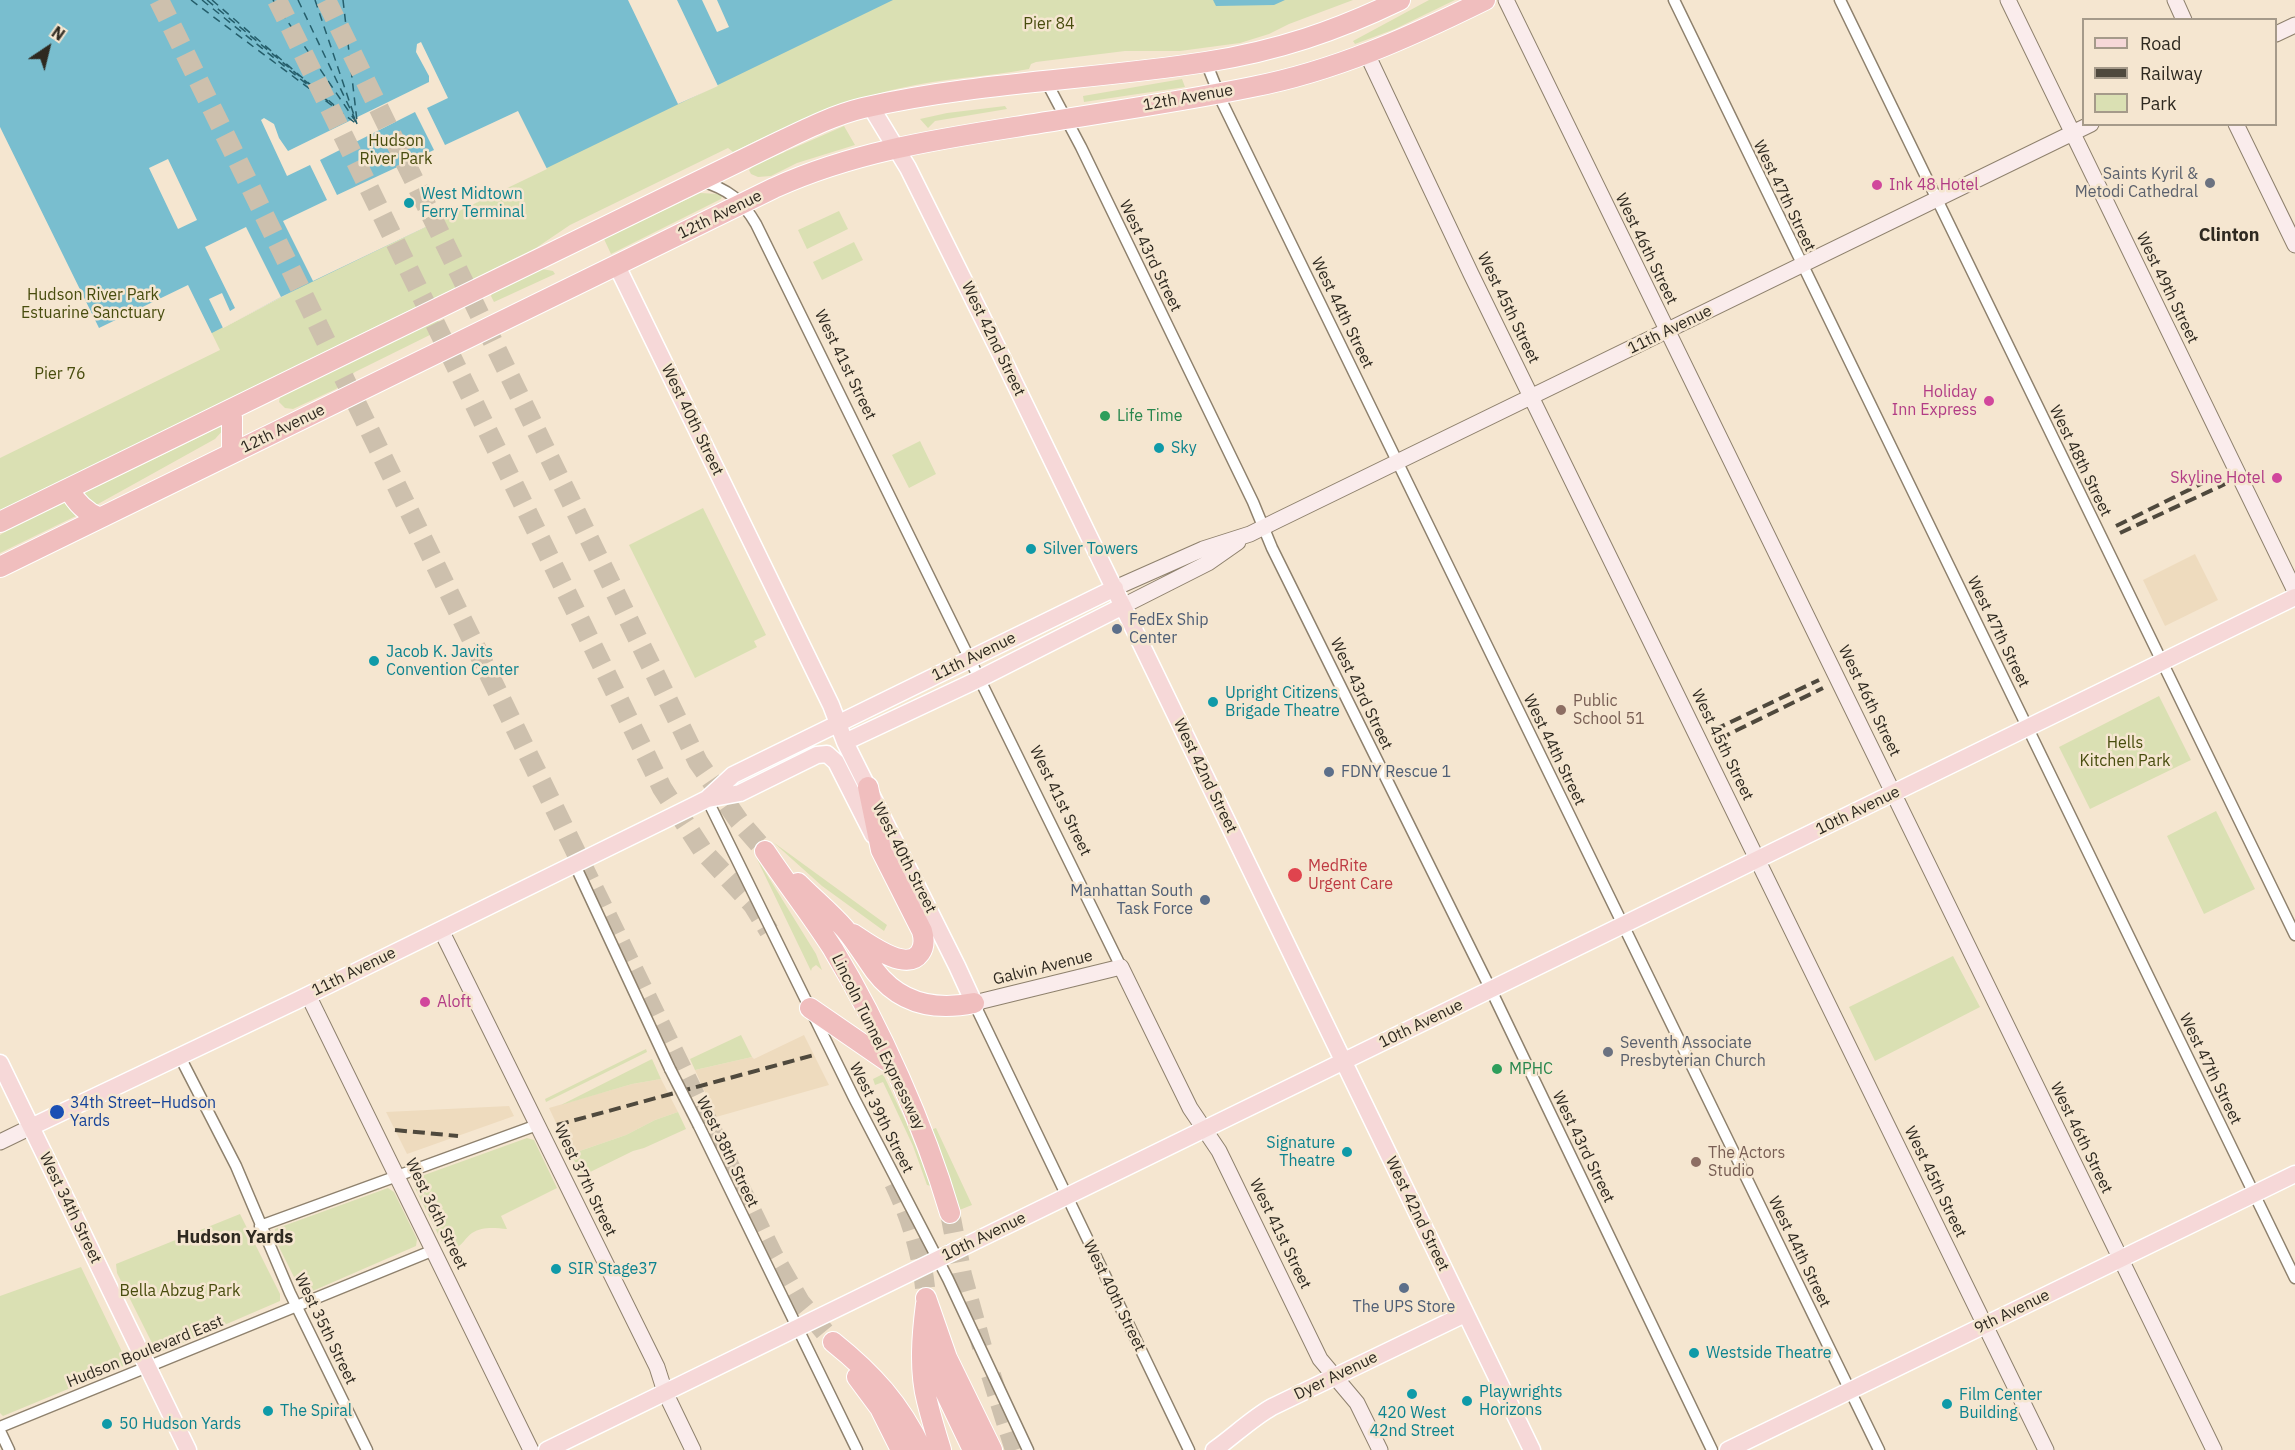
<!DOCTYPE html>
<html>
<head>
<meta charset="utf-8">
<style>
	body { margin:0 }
	#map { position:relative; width:2295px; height:1450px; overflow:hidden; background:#f5e6d0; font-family:"IBM Plex Sans",sans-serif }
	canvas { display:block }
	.legend { position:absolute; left:2082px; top:18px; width:195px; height:108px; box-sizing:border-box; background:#f5e6d0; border:2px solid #a59a8a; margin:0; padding:8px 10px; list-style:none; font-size:18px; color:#2e2920 }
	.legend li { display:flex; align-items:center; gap:12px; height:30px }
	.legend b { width:30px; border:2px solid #a59a8a }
	.north { position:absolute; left:18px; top:18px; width:60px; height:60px; -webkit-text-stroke:4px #f5e6d0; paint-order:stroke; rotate:35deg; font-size:16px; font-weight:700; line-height:24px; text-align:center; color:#2e2920 }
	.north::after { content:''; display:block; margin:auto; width:21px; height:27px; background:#2e2920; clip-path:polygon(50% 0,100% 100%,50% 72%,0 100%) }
</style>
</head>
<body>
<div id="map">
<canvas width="2295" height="1450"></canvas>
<ul class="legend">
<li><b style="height:8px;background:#f6d8d8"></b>Road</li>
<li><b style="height:8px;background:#4f493d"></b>Railway</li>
<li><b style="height:16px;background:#dae0b3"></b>Park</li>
</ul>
<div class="north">N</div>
</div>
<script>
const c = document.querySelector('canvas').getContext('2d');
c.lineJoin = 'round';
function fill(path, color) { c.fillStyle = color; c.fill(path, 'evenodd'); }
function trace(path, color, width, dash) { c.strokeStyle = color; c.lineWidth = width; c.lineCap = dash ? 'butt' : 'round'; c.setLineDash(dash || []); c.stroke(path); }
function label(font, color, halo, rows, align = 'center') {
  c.font = font + ' "IBM Plex Sans",sans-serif'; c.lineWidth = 5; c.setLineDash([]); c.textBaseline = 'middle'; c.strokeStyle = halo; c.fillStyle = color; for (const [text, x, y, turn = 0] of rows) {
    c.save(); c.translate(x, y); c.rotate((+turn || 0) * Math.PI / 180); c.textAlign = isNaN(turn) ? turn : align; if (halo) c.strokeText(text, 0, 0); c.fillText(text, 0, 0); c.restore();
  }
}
fill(new Path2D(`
	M2195 554 2218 600 2165 626 2143 580Z
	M804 1035 829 1085 716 1117 695 1070 752 1057 754 1059Z
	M661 1079 678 1112 655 1120 626 1135 571 1154 549 1108 632 1084Z
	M509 1106 514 1116 407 1154 386 1112Z`), '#eedbbe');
fill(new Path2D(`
	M0 0 223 328 297 289 151 0H1353L1289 24 1269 34 1240 43 1180 51H1125L1036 62 1031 64 1029 69C986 77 943 78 901 88 842 101 787 126 733 152L728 148 570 225 536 248 0 511Z
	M1429 0H1455L1395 29 1355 44 1353 41Z
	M1182 79 1185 87 1084 102 1083 96Z
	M1005 106 1007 109 935 121 928 128 920 119 947 113Z
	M844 126 855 145 797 163 771 176 758 177 751 174 749 170 755 165Z
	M700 193 719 194 722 196 721 199 611 254 604 239Z
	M839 211 848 229 807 249 798 230Z
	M854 242 863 260 822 280 813 262Z
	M542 269 553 271 555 274 494 302 491 296 492 293Z
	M438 320 442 329 355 372 336 389 293 409 285 408 279 402 280 397Z
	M224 425 225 428 215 439 98 504 94 505 83 496 86 492Z
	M920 441 936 474 909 488 892 455Z
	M64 503 68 504 76 516 0 553V535L12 527Z
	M703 508 766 635 754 641 757 647 695 678 629 545Z
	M2159 696 2191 760 2090 809 2059 747Z
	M2216 811 2255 889 2204 914 2167 836Z
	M773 842 887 925 884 931 822 886Z
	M756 857 816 954 822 970 816 965 812 968 811 971Z
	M1953 956 1980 1007 1875 1061 1849 1007Z
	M741 1035 752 1057 695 1070 690 1059Z
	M646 1049 647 1052 546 1102 545 1099Z
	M652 1059 661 1079 632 1084 561 1105Z
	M883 1074 906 1122 931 1186 927 1185 913 1146 883 1082 875 1085 873 1079Z
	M678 1112 686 1129 644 1148 633 1151 582 1176 571 1154 626 1135 655 1120Z
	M936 1128 972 1205 957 1211 930 1130Z
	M527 1138 534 1140 557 1188 501 1216 507 1229C495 1228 483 1226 472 1233 465 1238 462 1246 453 1250L448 1239 442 1242 415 1188 414 1184 416 1178Z
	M388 1188 394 1192 417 1239 416 1246 308 1293 301 1291 274 1237 275 1229Z
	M240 1214 280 1294V1301L164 1351H156L117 1273 116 1264Z
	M81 1267 126 1360V1365L3 1416 0 1413V1296Z`), '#dae0b3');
fill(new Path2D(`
	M0 0H893L281 297 212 333 0 455Z
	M1213 0H1285L1274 5 1216 6Z`), '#79becf');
fill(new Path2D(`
	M628 0H677L718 86 678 104Z
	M702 0H717L729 27 717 32Z
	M421 42 448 98 427 108 445 145 518 111 547 169 313 281 283 221 327 200 310 165 287 176 261 120 264 118 274 124 279 138 288 151 429 82V76L416 52 417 44ZM415 112 434 150 337 195 320 160Z
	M0 127 99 328 188 285 220 350 0 458Z
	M168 159 197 220 178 229 149 168Z
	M246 227 281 297 223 328 209 299 222 293 230 311 235 308 205 247Z`), '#f5e6d0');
trace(new Path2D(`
	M191 0 358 125
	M202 0 334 106
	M207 0 309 84
	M212 0 334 105
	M273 0 356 122
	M298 0 355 119
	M315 0 357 124
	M343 0 357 121
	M335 106 343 113`), '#255e6b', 1.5, [8, 6]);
trace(new Path2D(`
	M159 0 773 1255 800 1302 833 1342
	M277 0 662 788 703 851 753 905 769 931
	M326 0 698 762 739 821 765 851
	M894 1183C912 1220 923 1257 926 1298
	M950 1213 962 1275 982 1347
	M991 1375 1015 1450`), '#cdc0ad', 20, [20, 10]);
const street = new Path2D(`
	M1674 0 2295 1278
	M1840 0 2295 935
	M1206 62 1222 102 1879 1450
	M1046 81 1081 147 1253 502 1272 548 1491 990 1712 1450
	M701 181C728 189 742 200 756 224L1121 967
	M707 799 854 1098 948 1279 1028 1450
	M575 865 670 1069
	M974 1003 1189 1450
	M180 1057 236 1166 290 1293 367 1450
	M699 1126 857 1450
	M260 1226 537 1125
	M0 1427 434 1250
	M0 1431 9 1450`);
const secondary = new Path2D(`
	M1506 0 2214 1450
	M2008 0 2295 591
	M2175 0 2184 20
	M2276 34 2295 25
	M1367 54 1471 274 2046 1450
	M2236 124 2295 245
	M1115 588 1203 549 1250 534 1276 521 2091 124
	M1123 606 1208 563 1238 542
	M441 930 657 1367 665 1392 693 1450
	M308 995 531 1450
	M974 1003 1121 967 1190 1108 1219 1151 1320 1359 1357 1403 1380 1450
	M0 1142 31 1127`);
const primary = new Path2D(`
	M871 107 908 168 1000 353 1532 1450
	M617 266 831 705 845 742 957 966 974 1003
	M845 742 979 679 1123 606
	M708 799 740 793 817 755 827 754 836 762 873 835
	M0 1063 188 1450
	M31 1127 296 1001 693 806 707 799 733 775 1115 588
	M547 1450 2295 597
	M1214 1450C1234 1436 1251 1419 1272 1407L1465 1314
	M1728 1450 2295 1174`);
const highway = new Path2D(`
	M230 410 232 418V453
	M69 489C76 503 85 512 100 518
	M0 522 779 142C806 129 834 115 863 108 976 82 1092 80 1206 62 1277 51 1336 31 1400 0
	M0 567 774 188C851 153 932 140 1015 127 1094 114 1174 103 1252 87 1335 71 1410 37 1485 0
	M765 851C787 884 812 916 833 949 880 1027 924 1125 950 1213
	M798 883C814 899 831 913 845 929 856 942 865 957 875 971 900 1004 935 1011 974 1003
	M853 934C867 943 906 973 920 953 925 946 924 938 922 931L881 850 868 787
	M810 1008 887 1061
	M926 1298 947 1358 992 1450
	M926 1304C922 1335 919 1370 927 1401 931 1417 936 1434 941 1450
	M833 1342C873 1374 900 1404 922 1450
	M933 1345 939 1379 973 1450
	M857 1377 880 1408 901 1450`);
trace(street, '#8e816d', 13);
trace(secondary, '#8e816d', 17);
trace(primary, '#fff', 19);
trace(highway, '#fff', 22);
trace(street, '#fff', 10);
trace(secondary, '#faecec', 15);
trace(primary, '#f6d8d8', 16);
trace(highway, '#f0bebe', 20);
trace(new Path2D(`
	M2116 526 2215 477
	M2120 533 2225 484
	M1714 730 1819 680
	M1719 739 1823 688
	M557 1125 814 1055
	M395 1130 458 1136`), '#4f493d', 4, [12, 6]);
const streetBridge = new Path2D(`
	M670 1069 699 1126`);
trace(streetBridge, '#8e816d', 13, []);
trace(streetBridge, '#fff', 10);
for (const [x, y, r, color] of [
	[2210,183,6,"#6b7280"],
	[1877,185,6,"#d1479c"],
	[409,203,6,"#0f9aa8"],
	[1989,401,6,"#d1479c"],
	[1105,416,6,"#2e9e5b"],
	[1159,448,6,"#0f9aa8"],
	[2277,478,6,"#d1479c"],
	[1031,549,6,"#0f9aa8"],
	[1117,629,6,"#5c6f8a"],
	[374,661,6,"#0f9aa8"],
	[1213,702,6,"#0f9aa8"],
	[1561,710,6,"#8d6e63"],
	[1329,772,6,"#5c6f8a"],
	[1295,875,8,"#e0444e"],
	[1205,900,6,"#5c6f8a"],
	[425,1002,6,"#d1479c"],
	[1608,1052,6,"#6b7280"],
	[1497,1069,6,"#2e9e5b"],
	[57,1112,8,"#1a4fb4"],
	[1347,1152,6,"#0f9aa8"],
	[1696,1162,6,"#8d6e63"],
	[556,1269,6,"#0f9aa8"],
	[1404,1288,6,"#5c6f8a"],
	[1694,1353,6,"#0f9aa8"],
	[1412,1394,6,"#0f9aa8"],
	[1467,1401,6,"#0f9aa8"],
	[1947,1404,6,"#0f9aa8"],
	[268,1411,6,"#0f9aa8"],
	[107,1424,6,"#0f9aa8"]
]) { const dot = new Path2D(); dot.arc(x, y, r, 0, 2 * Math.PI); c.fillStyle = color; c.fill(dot); trace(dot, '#f5e6d0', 2); }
label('16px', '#484d0e', '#f5e6d0', [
	["Pier 84",1049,24],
	["Hudson",396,141],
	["River Park",396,159],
	["Hudson River Park",93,295],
	["Estuarine Sanctuary",93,313],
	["Pier 76",60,374],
	["Hells",2125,743],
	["Kitchen Park",2125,761],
	["Bella Abzug Park",180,1291]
]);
label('16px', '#2e2920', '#f5e6d0', [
	["12th Avenue",1188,98,-10],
	["West 47th Street",1784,196,64],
	["12th Avenue",720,215,-26],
	["West 46th Street",1646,249,64],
	["West 43rd Street",1150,256,64],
	["West 49th Street",2167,288,64],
	["West 45th Street",1508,308,64],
	["West 44th Street",1342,313,64],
	["11th Avenue",1670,330,-26],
	["West 42nd Street",993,339,64],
	["West 41st Street",845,365,64],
	["West 40th Street",692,420,64],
	["12th Avenue",283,429,-26],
	["West 48th Street",2080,461,64],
	["West 47th Street",1998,632,64],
	["11th Avenue",974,657,-26],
	["West 43rd Street",1361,694,64],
	["West 46th Street",1869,701,64],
	["West 45th Street",1722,745,64],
	["West 44th Street",1554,750,64],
	["West 42nd Street",1205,776,64],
	["West 41st Street",1060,801,64],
	["10th Avenue",1858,811,-26],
	["West 40th Street",904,858,63],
	["Galvin Avenue",1043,968,-14],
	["11th Avenue",354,972,-26],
	["10th Avenue",1421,1024,-26],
	["Lincoln Tunnel Expressway",878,1042,64],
	["West 47th Street",2210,1069,64],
	["West 39th Street",881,1118,63],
	["West 46th Street",2081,1138,64],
	["West 43rd Street",1583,1147,64],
	["West 38th Street",727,1152,64],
	["West 37th Street",585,1181,64],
	["West 45th Street",1935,1182,64],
	["West 34th Street",70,1208,64],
	["West 36th Street",436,1214,64],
	["West 42nd Street",1417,1214,64],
	["West 41st Street",1280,1234,64],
	["10th Avenue",984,1237,-26],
	["West 44th Street",1799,1252,64],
	["West 40th Street",1114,1296,64],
	["9th Avenue",2012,1312,-26],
	["West 35th Street",325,1329,64],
	["Hudson Boulevard East",145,1352,-22],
	["Dyer Avenue",1336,1376,-26]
]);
label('16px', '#5b616d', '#f5e6d0', [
	["Saints Kyril &",2198,174],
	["Metodi Cathedral",2198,192],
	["Seventh Associate",1620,1043,"left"],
	["Presbyterian Church",1620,1061,"left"]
], 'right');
label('16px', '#b23c85', '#f5e6d0', [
	["Ink 48 Hotel",1889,185],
	["Holiday",1977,392,"right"],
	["Inn Express",1977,410,"right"],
	["Skyline Hotel",2265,478,"right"],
	["Aloft",437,1002]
], 'left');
label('16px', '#0d838f', '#f5e6d0', [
	["West Midtown",421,194],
	["Ferry Terminal",421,212],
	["Sky",1171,448],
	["Silver Towers",1043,549],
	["Jacob K. Javits",386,652],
	["Convention Center",386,670],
	["Upright Citizens",1225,693],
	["Brigade Theatre",1225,711],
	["Signature",1335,1143,"right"],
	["Theatre",1335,1161,"right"],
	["SIR Stage37",568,1269],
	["Westside Theatre",1706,1353],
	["Playwrights",1479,1392],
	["Horizons",1479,1410],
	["Film Center",1959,1395],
	["Building",1959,1413],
	["The Spiral",280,1411],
	["420 West",1412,1413,"center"],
	["42nd Street",1412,1431,"center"],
	["50 Hudson Yards",119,1424]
], 'left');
label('16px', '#27864d', '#f5e6d0', [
	["Life Time",1117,416],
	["MPHC",1509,1069]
], 'left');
label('16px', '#4e5e75', '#f5e6d0', [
	["FedEx Ship",1129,620],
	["Center",1129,638],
	["FDNY Rescue 1",1341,772],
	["Manhattan South",1193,891,"right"],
	["Task Force",1193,909,"right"],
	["The UPS Store",1404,1307,"center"]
], 'left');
label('16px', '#785e54', '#f5e6d0', [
	["Public",1573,701],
	["School 51",1573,719],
	["The Actors",1708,1153],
	["Studio",1708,1171]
], 'left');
label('16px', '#be3a42', '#f5e6d0', [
	["MedRite",1308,866],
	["Urgent Care",1308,884]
], 'left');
label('16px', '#164399', '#f5e6d0', [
	["34th Street–Hudson",70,1103],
	["Yards",70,1121]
], 'left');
label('bold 18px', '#2e2920', '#f5e6d0', [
	["Clinton",2229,236],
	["Hudson Yards",235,1238]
]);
</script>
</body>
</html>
